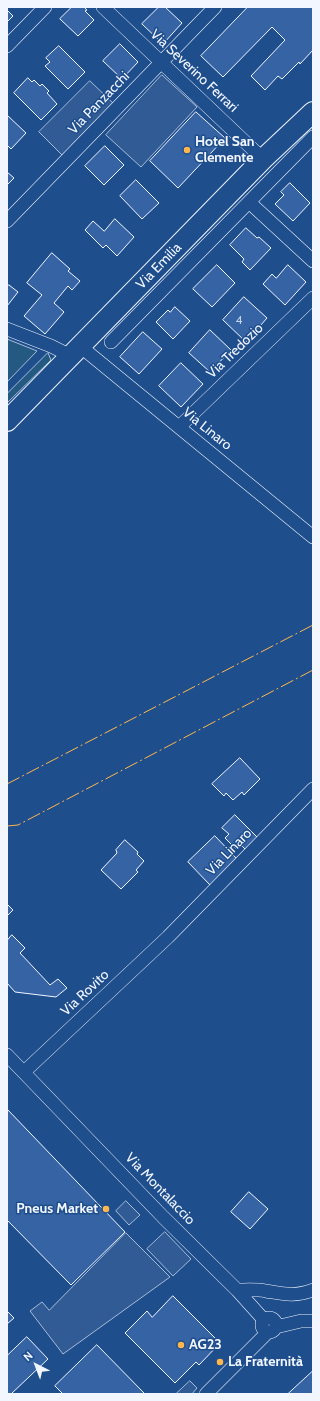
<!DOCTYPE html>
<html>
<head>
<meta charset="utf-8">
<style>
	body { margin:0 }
	#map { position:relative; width:320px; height:1401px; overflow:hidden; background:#1f4e8c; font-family:Cabin,sans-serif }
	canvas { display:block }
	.frame { position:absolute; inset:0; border:8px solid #f2f6ff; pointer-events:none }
	.north { position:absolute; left:16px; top:1345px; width:40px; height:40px; -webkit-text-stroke:3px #1f4e8c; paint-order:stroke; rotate:318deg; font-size:11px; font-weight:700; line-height:16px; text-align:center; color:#f2f6ff }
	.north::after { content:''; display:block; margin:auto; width:14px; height:18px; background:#f2f6ff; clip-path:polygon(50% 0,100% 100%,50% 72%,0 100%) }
</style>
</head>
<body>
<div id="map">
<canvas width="320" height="1401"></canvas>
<div class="frame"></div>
<div class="north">N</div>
</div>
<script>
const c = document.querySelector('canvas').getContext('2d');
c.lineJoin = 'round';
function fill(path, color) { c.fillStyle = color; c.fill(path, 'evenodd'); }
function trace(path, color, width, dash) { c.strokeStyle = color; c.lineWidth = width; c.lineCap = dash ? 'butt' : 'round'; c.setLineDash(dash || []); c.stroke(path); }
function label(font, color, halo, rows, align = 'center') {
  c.font = font + ' Cabin,sans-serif'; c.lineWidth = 3; c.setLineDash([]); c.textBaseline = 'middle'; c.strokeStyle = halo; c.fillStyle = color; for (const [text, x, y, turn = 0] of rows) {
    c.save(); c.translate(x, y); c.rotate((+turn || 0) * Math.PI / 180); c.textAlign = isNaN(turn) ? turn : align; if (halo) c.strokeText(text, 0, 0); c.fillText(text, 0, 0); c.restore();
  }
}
const green = new Path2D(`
	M7 339 37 351 7 382Z
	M48 353 51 360 7 403V394Z`);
fill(green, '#245a82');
trace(green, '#a8bbd7', 1);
const parking = new Path2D(`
	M162 75 197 107 141 167 106 135Z
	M90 81 115 105 64 157 39 132Z
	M126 1201 140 1215 129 1225 116 1211Z
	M165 1232 191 1259 173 1276 147 1249Z
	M126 1233 170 1277 63 1354 30 1311 42 1302 49 1310Z
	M190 1381 197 1388 192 1394H176Z`);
fill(parking, '#305b95');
trace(parking, '#a8bbd7', 1);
const building = new Path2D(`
	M72 7H84L87 10 85 11 94 20 78 36 60 19Z
	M159 7H165L182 23 163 44 142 24Z
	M248 7H313V50L300 64 299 62 282 79 278 76 265 90 251 76 285 40 272 27 223 77 201 56Z
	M7 10 13 16 7 22Z
	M120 44 138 62 122 79 103 61Z
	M59 46 85 72 68 89 45 66 50 62 46 58Z
	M28 78 32 82 34 80 40 86 42 84 49 91 47 93 57 104 41 120 14 93Z
	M196 112 225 138 178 188 150 161Z
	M7 115 26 133 11 149 7 145Z
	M105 146 124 165 104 185 85 166Z
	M7 172 14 178 7 185Z
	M136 180 159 203 142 219 120 196Z
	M290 183 310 203 293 221 275 204 284 195 281 192Z
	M115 219 134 237 117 256 106 245 103 248 85 230 93 221 104 231Z
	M246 228 257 238 259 237 271 248 250 270 242 262 244 259 230 245Z
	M52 253 70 269 68 271 80 281 72 290 68 286 54 303 64 312 45 334 24 316 42 295 27 283Z
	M217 265 235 283 212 307 193 289Z
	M288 265 306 282 285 305 263 284 272 274 276 278Z
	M9 285 18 292 7 306V287Z
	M244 297 267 318 246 342 223 320Z
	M175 307 190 321 173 339 156 322 168 310 170 312Z
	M210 330 231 350 210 372 189 353Z
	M143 332 162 349 139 374 120 357Z
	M181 363 203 384 181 407 159 386Z
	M240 758 260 779 244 795 242 792 233 800 226 793 224 796 212 784Z
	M235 815 258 838 246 850 240 844 236 849 225 838 229 834 222 828Z
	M215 836 237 859 210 885 188 862Z
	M125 840 138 852 137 854 144 861 136 870 138 872 121 889 101 870 117 853 116 850Z
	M7 904 13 910 7 916Z
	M12 935 25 948 20 953 50 985 58 979 67 988 56 997 15 992 7 983V941Z
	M7 1109 125 1232 71 1285 7 1220Z
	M249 1192 268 1209 250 1229 231 1212Z
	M173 1296 220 1343 199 1365 196 1362 175 1383 125 1333 147 1311 152 1317Z
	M7 1311 14 1318 7 1324Z
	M27 1337 48 1359 11 1394H7V1356Z
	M97 1345 145 1394H63L55 1386Z
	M313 1371V1394H288Z`);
fill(building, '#3563a3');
trace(building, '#f2f6ff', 1);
const minor = new Path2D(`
	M103 7 263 159
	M7 46 45 7
	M249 202 313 261
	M7 221 215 7
	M7 329 51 346 71 356
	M111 342 313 137
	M80 346 313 537
	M179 427 313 298
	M7 1055 163 1217 237 1290C246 1290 256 1289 266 1291 284 1294 294 1297 313 1290
	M24 1072 168 937 313 789
	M237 1290 264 1320
	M262 1325a7 7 0 1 1 14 0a7 7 0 1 1-14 0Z
	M276 1327 301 1321H313
	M206 1394 267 1333`);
const primary = new Path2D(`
	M7 421 263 159 313 112`);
trace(minor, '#f2f6ff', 14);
trace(primary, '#f2f6ff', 22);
trace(minor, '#1f4e8c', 13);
trace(primary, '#1f4e8c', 20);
trace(new Path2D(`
	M7 784 313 625
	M7 826 18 825 313 670`), '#ffb74d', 1, [14, 3, 2, 3]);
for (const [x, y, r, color] of [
	[187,150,4,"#ffb74d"],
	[106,1209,4,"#ffb74d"],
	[181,1345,4,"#ffb74d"],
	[220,1362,4,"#ffb74d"]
]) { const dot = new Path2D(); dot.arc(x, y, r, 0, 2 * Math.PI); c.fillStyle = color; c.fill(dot); trace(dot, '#1f4e8c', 1.5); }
label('12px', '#c3d1e8', null, [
	["4",239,320]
]);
label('14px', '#f2f6ff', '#1f4e8c', [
	["Via Severino Ferrari",194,71,43],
	["Via Panzacchi",99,103,-46],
	["Via Emilia",159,266,-46],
	["Via Tredozio",235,351,-44],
	["Via Linaro",207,429,39],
	["Via Linaro",229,852,-46],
	["Via Rovito",85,993,-43],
	["Via Montalaccio",160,1189,46]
]);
label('bold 14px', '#f2f6ff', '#1f4e8c', [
	["Hotel San",195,142],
	["Clemente",195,158],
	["Pneus Market",98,1209,"right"],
	["AG23",189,1345],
	["La Fraternità",228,1362]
], 'left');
</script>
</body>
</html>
